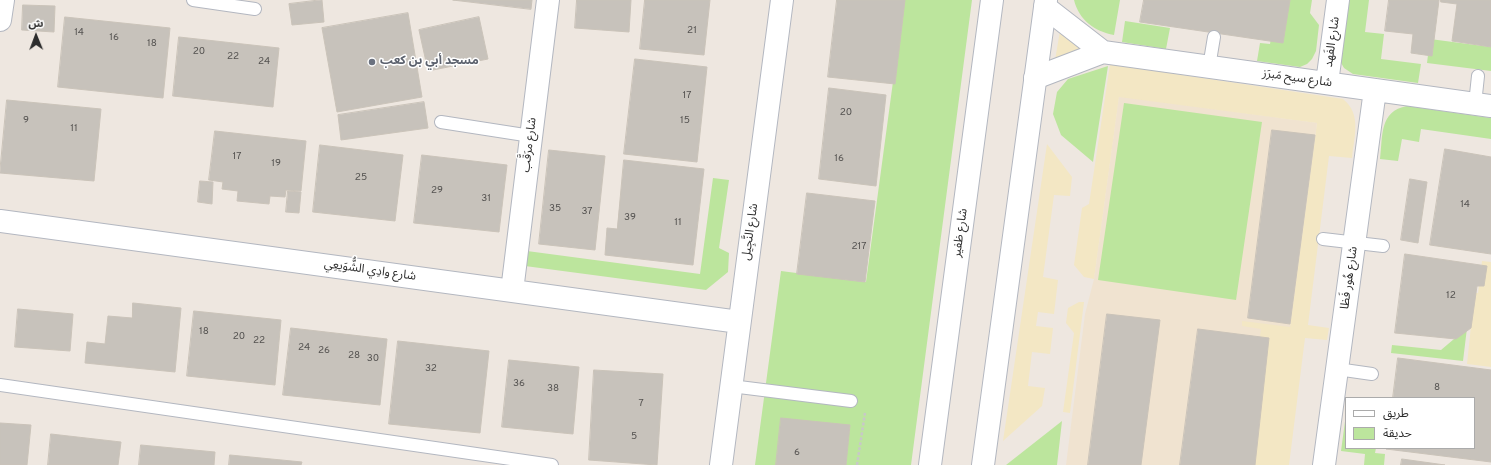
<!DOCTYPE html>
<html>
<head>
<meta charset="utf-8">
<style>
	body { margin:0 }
	#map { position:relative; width:1491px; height:465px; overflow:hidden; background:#eee7e0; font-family:Overpass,"Noto Sans Arabic",sans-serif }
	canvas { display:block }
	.legend { position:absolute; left:1345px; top:397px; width:130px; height:52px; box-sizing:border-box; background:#fff; border:1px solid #ababab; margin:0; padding:5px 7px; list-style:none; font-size:12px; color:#2d2d2d }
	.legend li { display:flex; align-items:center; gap:8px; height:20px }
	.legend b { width:20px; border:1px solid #ababab }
	.north { position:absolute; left:16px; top:16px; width:40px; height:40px; -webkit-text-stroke:3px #fff; paint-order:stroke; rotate:359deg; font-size:11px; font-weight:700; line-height:16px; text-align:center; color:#2d2d2d }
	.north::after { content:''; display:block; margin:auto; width:14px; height:18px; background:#2d2d2d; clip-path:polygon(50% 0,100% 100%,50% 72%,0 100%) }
</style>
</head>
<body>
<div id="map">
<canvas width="1491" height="465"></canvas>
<ul class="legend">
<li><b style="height:5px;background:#fff"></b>طريق</li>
<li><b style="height:11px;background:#bce59d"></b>حديقة</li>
</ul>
<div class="north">ش</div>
</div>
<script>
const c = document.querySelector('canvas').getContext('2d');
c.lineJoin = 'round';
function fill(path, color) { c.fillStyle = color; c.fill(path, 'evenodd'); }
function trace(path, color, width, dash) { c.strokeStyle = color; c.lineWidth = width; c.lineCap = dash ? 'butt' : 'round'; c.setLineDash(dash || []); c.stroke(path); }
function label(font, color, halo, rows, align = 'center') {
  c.font = font + ' Overpass,"Noto Sans Arabic",sans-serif'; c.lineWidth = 3; c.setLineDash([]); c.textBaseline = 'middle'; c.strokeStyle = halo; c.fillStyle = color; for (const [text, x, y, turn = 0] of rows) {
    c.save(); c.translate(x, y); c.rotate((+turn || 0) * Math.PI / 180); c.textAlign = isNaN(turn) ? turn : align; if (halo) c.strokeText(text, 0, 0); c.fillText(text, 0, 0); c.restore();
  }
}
fill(new Path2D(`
	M1119 96 1317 123 1272 465H1066L1085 314 1094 279Z`), '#f0e3d0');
fill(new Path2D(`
	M904 0H972L911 465H755L781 271 866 282Z
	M1074 0H1120L1114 35C1094 31 1079 20 1074 0Z
	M1277 0H1312L1310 13 1319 25 1316 51 1312 59 1307 64 1300 67 1257 61 1260 43 1270 44Z
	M1347 0H1369L1365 32 1384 34 1381 59 1421 64 1418 83 1353 74 1344 68 1340 61Z
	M1125 21 1170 28 1166 49 1122 42Z
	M1430 39 1491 47V71L1427 63Z
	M1108 66 1093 162 1061 135 1053 114 1057 92 1068 79Z
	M1124 103 1262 122 1236 300 1098 280Z
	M1407 106 1491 118V139L1421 129 1419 142 1402 139 1398 161 1380 159C1383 136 1379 111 1407 106Z
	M713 178 729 180 719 248 729 253 728 272 706 290 525 266 527 251 700 274Z
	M1467 328 1463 361 1391 353 1392 345 1441 350Z
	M1346 414V448H1376L1375 453 1385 454 1384 465H1364L1365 454 1341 451Z
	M1062 421 1057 465H1006Z`), '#bce59d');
fill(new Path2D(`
	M1060 31 1087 50 1055 60Z
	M1110 64 1343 99C1362 114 1354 137 1352 158L1329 156 1308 325 1329 328 1327 340 1305 338 1289 465H1243L1261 329 1242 326V321L1290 327 1317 123 1119 97 1094 279 1084 277 1074 265 1082 208 1089 204Z
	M1047 144 1072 177 1070 196 1054 195 1043 277 1058 280 1054 314 1038 312 1036 326 1053 328 1050 354 1032 352 1028 386 1045 388 1042 406 1003 441Z
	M1482 261 1491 262V367L1467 364 1471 326 1466 292 1478 293Z
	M1079 302H1084L1070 413 1063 412 1074 333 1066 323 1068 308Z`), '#f3e7c4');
const building = new Path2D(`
	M322 0 324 22 292 25 289 4Z
	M453 0H532L531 9Z
	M577 0H631L629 32 575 28Z
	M645 0H710L704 55 640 49Z
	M837 0H905L895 84 828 77Z
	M1144 0H1290L1283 43 1140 22Z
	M1389 0H1439L1432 56 1411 53 1413 34 1385 31Z
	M1441 0H1491V47L1452 41 1457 4 1441 2Z
	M23 5 55 6 54 32 22 30Z
	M408 13 422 97 337 112 322 28Z
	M65 17 170 28 163 98 58 87Z
	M479 17 488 59 428 71 419 30Z
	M179 37 279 48 273 107 173 96Z
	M635 59 707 67 697 162 624 154Z
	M829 88 886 95 876 186 819 179Z
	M7 100 101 109 94 181 0 173Z
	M424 102 428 128 341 140 338 115Z
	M1272 130 1315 135 1290 324 1248 318Z
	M215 131 306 141 301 191 286 190 285 197 270 196 269 204 237 201 238 191 222 189 223 182 209 180Z
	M320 145 403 155 395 221 313 212Z
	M1445 149 1491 157V254L1430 245Z
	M549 150 605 156 595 250 539 244Z
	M422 155 507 165 499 232 414 223Z
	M624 160 704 169 693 265 605 255 607 228 617 229Z
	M1410 179 1427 182 1418 243 1401 240Z
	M200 181 213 182 212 204 198 202Z
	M288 191 301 192 299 213 286 212Z
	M807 193 875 201 865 282 797 274Z
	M1405 254 1487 266 1484 286H1477L1471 328 1456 339 1395 333Z
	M133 303 181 308 175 372 85 363 87 342 105 344 108 316 132 318Z
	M18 309 73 314 70 351 15 347Z
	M194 311 281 320 275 385 187 376Z
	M1107 314 1160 320 1141 465H1088Z
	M291 328 387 339 380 405 283 395Z
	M1198 329 1269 338 1255 465H1180Z
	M398 341 489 351 480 433 389 424Z
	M1398 358 1491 370V462L1386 449 1474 448V398H1393Z
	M509 360 579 367 573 434 502 427Z
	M594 370 663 374 657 465 589 460Z
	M781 418 850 425 846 465H776Z
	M0 423 31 425 27 465H0Z
	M51 434 121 442 118 465H48Z
	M141 445 215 452 214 465H139Z
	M230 455 302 462 301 465H229Z
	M1402 459 1445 465H1401Z`);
fill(building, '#c7c2bb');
trace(building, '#cac3b9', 1);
const service = new Path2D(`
	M193 0 255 9
	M1209 67 1214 37
	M1475 104 1478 76
	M441 122 531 136
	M1323 239 1383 246
	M1337 369 1372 374
	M0 385 552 465
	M731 386 851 401`);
const minor = new Path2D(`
	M1045 7 1103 52 1491 106
	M0 20 3 0
	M1035 78 1103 52
	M1327 83 1338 0
	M0 221 739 322
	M512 291 548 0
	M721 465 782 0
	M1324 465 1375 90`);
const secondary = new Path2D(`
	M930 465 992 0
	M983 465 1046 0`);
trace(service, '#b3b7c0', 14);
trace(minor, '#b3b7c0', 24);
trace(secondary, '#b3b7c0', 24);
trace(new Path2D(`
	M857 465 865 413`), '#c8c8c8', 2.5, [3, 2]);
trace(service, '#fff', 12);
trace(minor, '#fff', 22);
trace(secondary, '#fff', 22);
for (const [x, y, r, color] of [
	[372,62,4,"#6b7280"]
]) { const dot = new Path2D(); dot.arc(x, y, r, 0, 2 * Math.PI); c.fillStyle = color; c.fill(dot); trace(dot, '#fff', 1.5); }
label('10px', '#545250', null, [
	["21",692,31],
	["14",79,33],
	["16",114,38],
	["18",152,44],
	["20",199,52],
	["22",233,57],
	["24",264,62],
	["17",687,96],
	["20",846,113],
	["9",26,121],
	["15",685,121],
	["11",74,129],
	["17",237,157],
	["16",839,159],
	["19",276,164],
	["25",361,178],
	["29",437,191],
	["31",486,199],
	["14",1465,205],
	["35",555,209],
	["37",587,212],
	["39",630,218],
	["11",678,223],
	["217",859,247],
	["12",1451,296],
	["18",204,332],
	["20",239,337],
	["22",259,341],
	["24",304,348],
	["26",324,351],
	["28",354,356],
	["30",373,359],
	["32",431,369],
	["36",519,384],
	["8",1437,388],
	["38",553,389],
	["7",641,404],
	["5",634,437],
	["6",797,453]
]);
label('12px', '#2d2d2d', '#fff', [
	["شارع الفَهد",1333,42,-82],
	["شارع سيح مَبرَز",1297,79,8],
	["شارع مرَقَّب",530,145,-83],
	["شارع النَّجِيل",751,232,-82],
	["شارع ظفير",961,233,-82],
	["شارع وادِي الشُّوَيعِي",370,271,8],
	["شارع هُور فَظا",1350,278,-82]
]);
label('bold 12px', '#5b616d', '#fff', [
	["مسجد أبي بن كعب",380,62]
], 'left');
</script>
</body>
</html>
